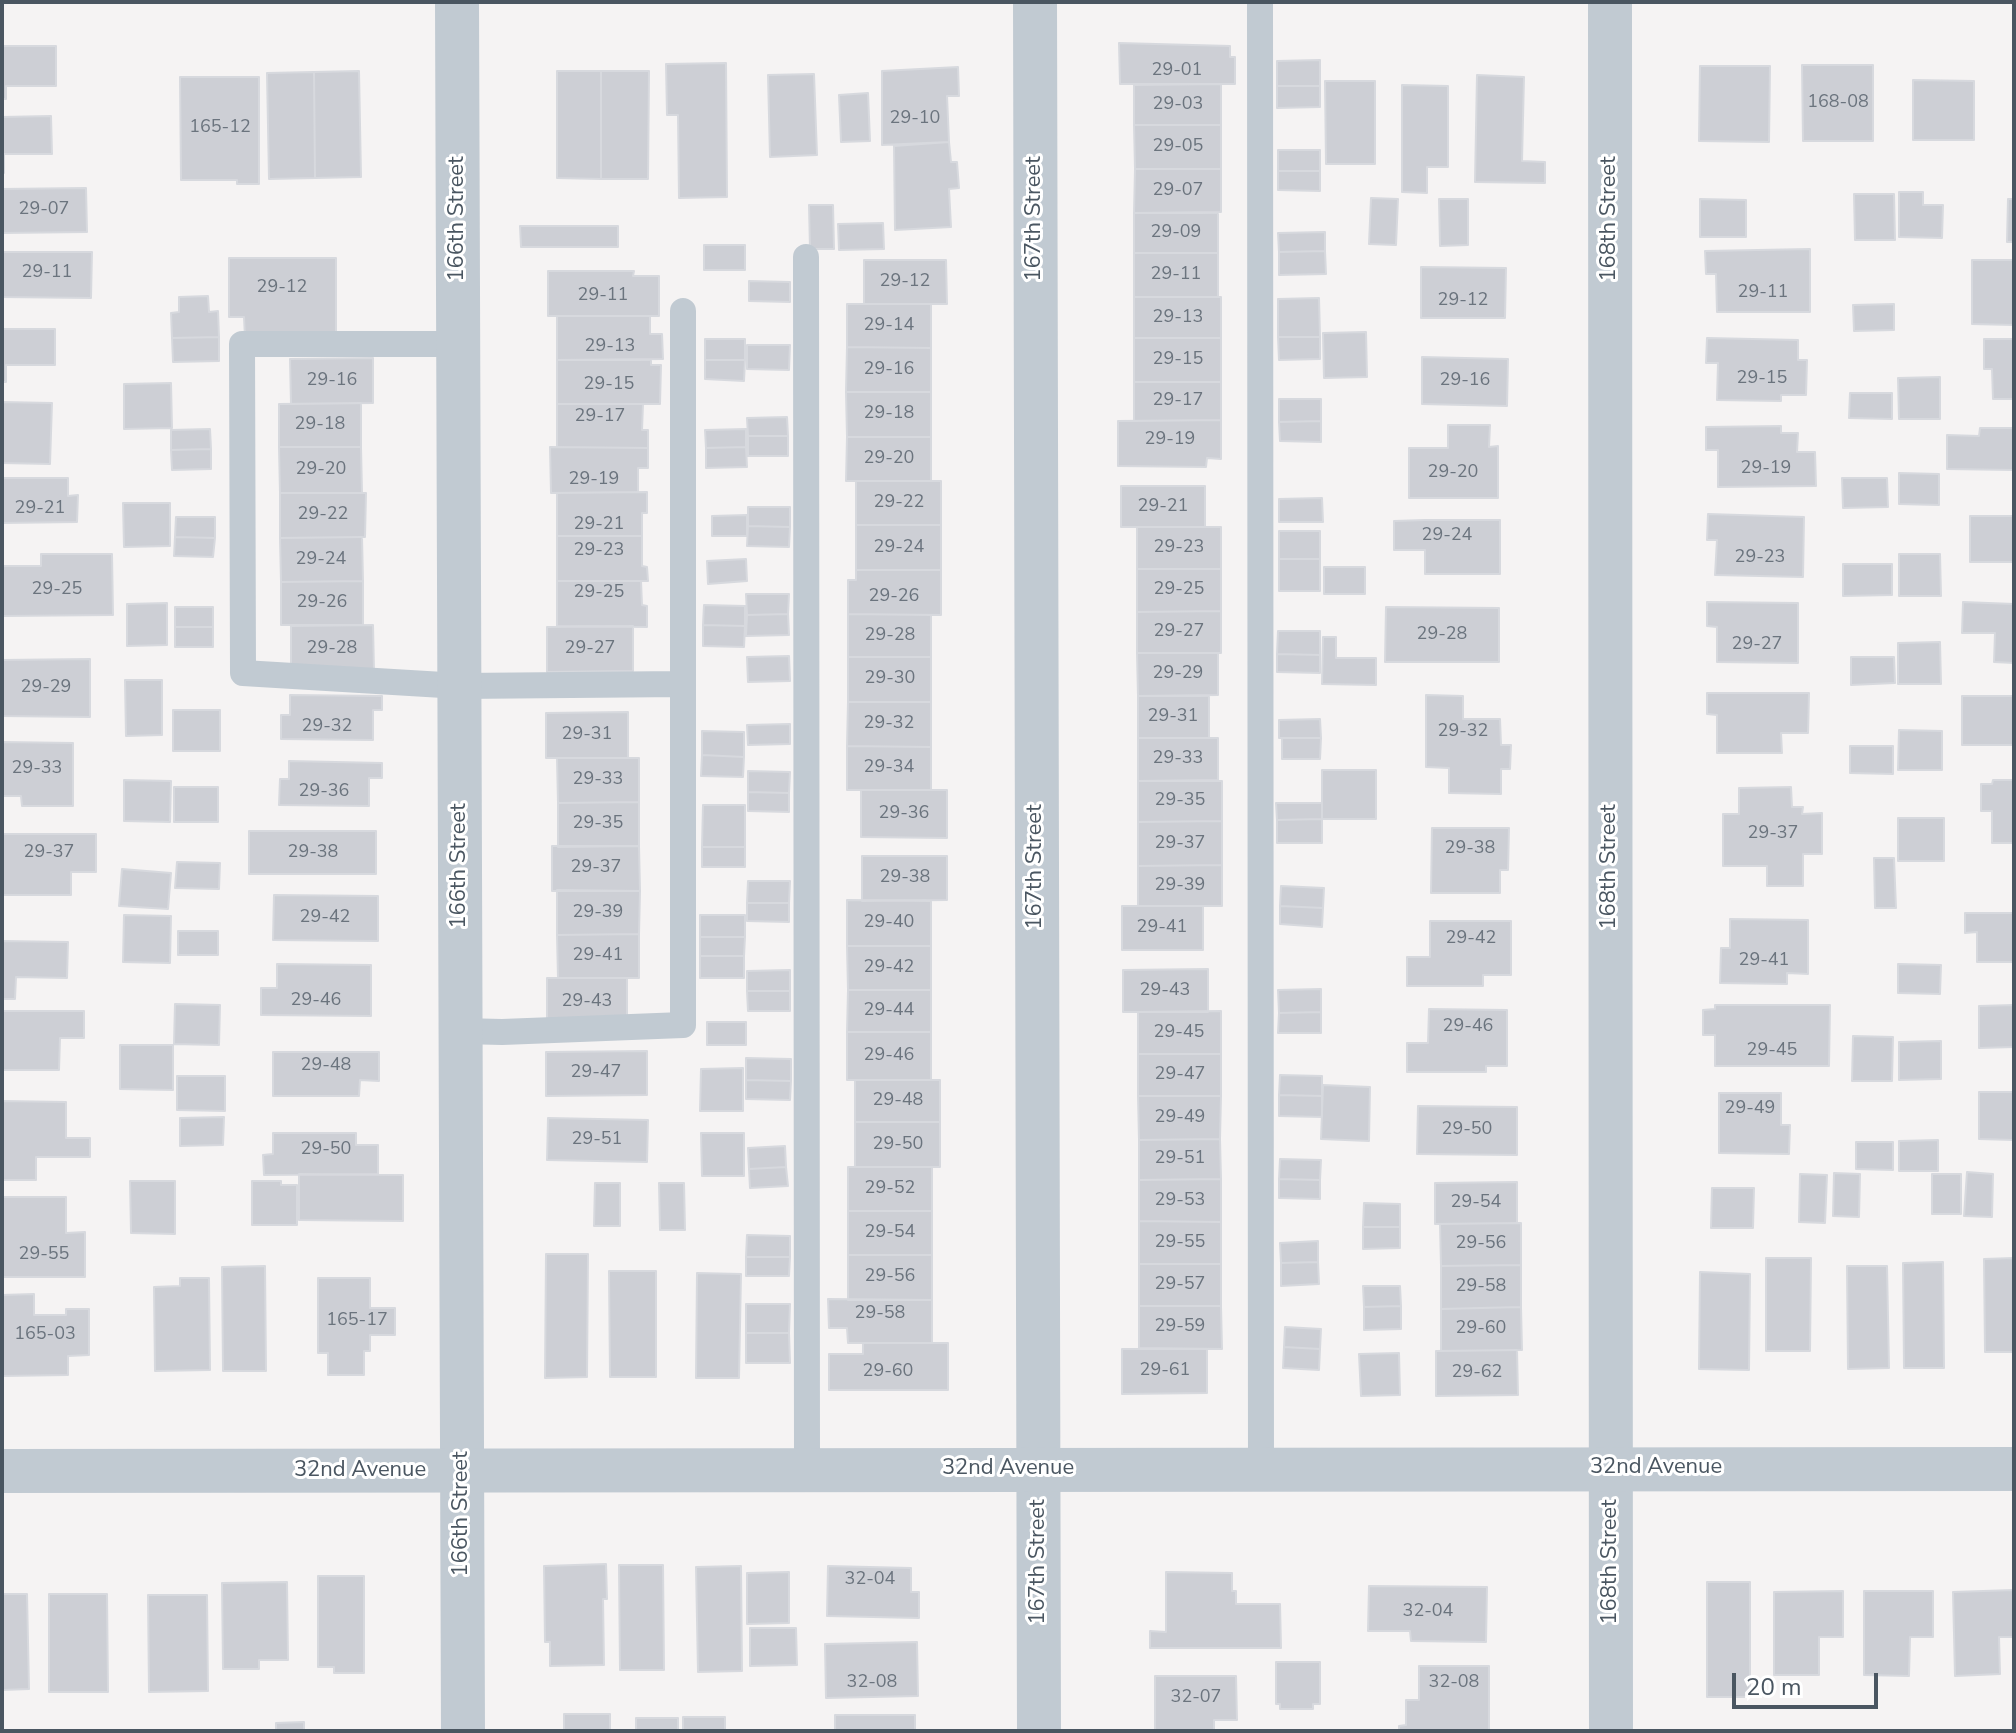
<!DOCTYPE html>
<html>
<head>
<meta charset="utf-8">
<style>
	body { margin:0 }
	#map { position:relative; width:2016px; height:1733px; overflow:hidden; background:#f5f3f3; font-family:"Nunito Sans",sans-serif }
	canvas { display:block }
	.frame { position:absolute; inset:0; border:4px solid #4a5661; pointer-events:none }
	.scale { position:absolute; left:1732px; top:1673px; width:146px; height:36px; box-sizing:border-box; border:4px solid #4a5661; border-top:0; padding-left:10px; font-size:24px; line-height:28px; white-space:nowrap; color:#4a5661; -webkit-text-stroke:6px #fff; paint-order:stroke }
</style>
</head>
<body>
<div id="map">
<canvas width="2016" height="1733"></canvas>
<div class="frame"></div>
<div class="scale">20 m</div>
</div>
<script>
const c = document.querySelector('canvas').getContext('2d');
c.lineJoin = 'round';
function fill(path, color) { c.fillStyle = color; c.fill(path, 'evenodd'); }
function trace(path, color, width, dash) { c.strokeStyle = color; c.lineWidth = width; c.lineCap = dash ? 'butt' : 'round'; c.setLineDash(dash || []); c.stroke(path); }
function label(font, color, halo, rows, align = 'center') {
  c.font = font + ' "Nunito Sans",sans-serif'; c.lineWidth = 6; c.setLineDash([]); c.textBaseline = 'middle'; c.strokeStyle = halo; c.fillStyle = color; for (const [text, x, y, turn = 0] of rows) {
    c.save(); c.translate(x, y); c.rotate((+turn || 0) * Math.PI / 180); c.textAlign = isNaN(turn) ? turn : align; if (halo) c.strokeText(text, 0, 0); c.fillText(text, 0, 0); c.restore();
  }
}
const building = new Path2D(`
	M1119 43 1230 46V57H1235V84H1120Z
	M2 46H56V86H6V99H2Z
	M1320 60V86H1277V61Z
	M726 63 727 197 679 198 678 115H667L666 64Z
	M1802 65H1873V141H1803Z
	M1700 66H1770L1769 142 1699 141Z
	M958 67 959 96H947L949 142 882 145V71Z
	M359 71 361 177 315 178 314 72Z
	M557 71H601V179L557 178Z
	M601 71H649L648 179H601Z
	M314 72 315 178 269 179 267 73Z
	M814 74 817 155 770 157 768 75Z
	M1477 75 1524 77 1522 161 1545 162V183L1475 182Z
	M180 77H259V184H237V180H181Z
	M1913 80 1974 81V140H1913Z
	M1325 81H1375V164H1326Z
	M1221 84V125H1134V85Z
	M1402 85 1448 86V167H1427V193L1402 192Z
	M1277 86H1320V107L1277 108Z
	M868 93 870 141 841 142 839 95Z
	M51 116 52 154H4V173H2V117Z
	M1134 125H1221V169H1135Z
	M949 142 951 162H957L959 188 949 189 951 227 895 230 894 146Z
	M1278 150H1320V171H1278Z
	M1135 169H1221V212L1134 213Z
	M1278 171H1320V191L1278 190Z
	M86 188 87 232 2 233V189Z
	M1899 192H1923V205H1943L1942 238 1899 237Z
	M1854 194H1894L1895 240H1855Z
	M1371 198 1398 199 1396 245 1369 244Z
	M1439 199H1468V245L1440 246Z
	M1700 199 1746 200V237H1700Z
	M2008 199H2014V242H2007Z
	M809 205H833L834 249H810Z
	M1134 213H1218V253H1134Z
	M883 223 884 249 839 250 838 224Z
	M520 226H618V247H521Z
	M1325 232V251L1279 252 1278 233Z
	M704 245H745V270H704Z
	M1810 249V312H1717L1716 274H1706L1705 251Z
	M1325 251 1326 274 1279 275V252Z
	M2 252H92L91 298 2 297Z
	M1134 253H1218V297H1134Z
	M229 258H336V337L245 338 244 317H229Z
	M864 260H946L947 304H864Z
	M1972 260H2014V325L1972 324Z
	M1421 267 1506 268 1505 318H1421Z
	M548 271H634L633 276H659V316H548Z
	M749 281 790 282V302L749 301Z
	M208 296 209 312 218 311 219 337 172 338 171 313 179 312V297Z
	M1134 297H1221V338H1134Z
	M1319 298 1320 337H1278V299Z
	M847 304H931V348L847 347Z
	M1894 304V330L1854 331 1853 305Z
	M557 316H650V334H662L663 359 557 360Z
	M2 329H55V365H6V382H2Z
	M1366 332 1367 377 1324 378 1323 333Z
	M219 337V361L173 362 172 338Z
	M1278 337H1320V359L1279 360Z
	M1134 338H1221V382H1134Z
	M1707 338 1798 340V360H1807L1806 395H1781V401L1717 400 1718 363H1706Z
	M705 339H745V360H705Z
	M1984 339H2014V399H1993L1992 369H1984Z
	M747 345H790L789 370 747 369Z
	M847 347 931 348V392H846Z
	M1422 357 1508 359 1507 406 1422 404Z
	M373 358V403L291 404 290 359Z
	M557 360H651V365H661L660 404H557Z
	M705 360H745L744 381 705 379Z
	M1940 377V419H1899L1898 378Z
	M1134 382H1221V420L1134 421Z
	M171 383 172 428 124 429V384Z
	M846 392H931V437H847Z
	M1850 393H1892V419L1849 418Z
	M1279 399H1321V421L1279 422Z
	M2 402 52 403 50 464 2 463Z
	M361 403V447H279V404Z
	M557 404H643L642 430H648V448L557 447Z
	M787 417 788 436H748L747 418Z
	M1221 420V459L1207 458 1206 467 1118 466V421Z
	M1321 421V442L1280 441 1279 422Z
	M1448 425H1490L1489 447 1498 446V498H1409V448H1448Z
	M1781 426V433H1798L1797 452H1815L1816 486 1718 487V450H1706V427Z
	M1980 428H2014V470L1947 469V435L1979 436Z
	M210 429 211 449 171 450V430Z
	M746 429V447L706 448 705 430Z
	M748 436H788V456H748Z
	M847 437H931V481H846Z
	M279 447H361L362 493H280Z
	M550 447 648 448V468H638V492L551 493Z
	M746 447 747 467 706 468V448Z
	M211 449V469L172 470 171 450Z
	M1899 473 1939 474V505L1899 504Z
	M2 478H68V496L78 495 77 522 2 523Z
	M1842 478H1887L1888 507 1843 508Z
	M856 481H941V525H856Z
	M1121 486H1205V527H1121Z
	M647 492V513H642V536H557V493Z
	M280 493H366L365 537 280 538Z
	M1322 498 1323 522H1279V499Z
	M123 503H170V546L124 547Z
	M748 507H790V527L748 526Z
	M1708 514 1804 517 1803 577 1715 575 1717 540H1707Z
	M747 515V536H712V516Z
	M1970 516H2014V562H1970Z
	M176 517H215V538L175 537Z
	M1425 520H1500V574H1425V550H1394V521Z
	M856 525H941V570H856Z
	M748 526 790 527 789 547 747 546Z
	M1137 527H1221V569H1137Z
	M1279 531H1320V559H1279Z
	M557 536H642V566L647 567 648 581H557Z
	M175 537 215 538 213 557 174 556Z
	M362 537 363 581 281 582 280 538Z
	M41 554H112L113 615 2 616V566H41Z
	M1899 554H1940L1941 596H1899Z
	M746 559 747 581 708 584 707 561Z
	M1279 559H1320V591H1279Z
	M1843 564H1892V595L1843 596Z
	M1324 567H1365V594H1324Z
	M1137 569H1221V611L1137 612Z
	M856 570H941V615L848 614V580H856Z
	M363 581V625H281V582Z
	M557 581H641L642 605 647 606V627L557 626Z
	M746 594H789L788 614 747 615Z
	M1707 602 1798 603V663L1717 662V627L1707 626Z
	M1963 602 2014 604V663L1994 662 1995 633H1962Z
	M167 603V645L127 646V604Z
	M704 605 745 606V626L703 625Z
	M175 607H213V627H175Z
	M1386 607 1499 608V662H1385Z
	M1221 611V653H1137V612Z
	M788 614 789 635 746 636 747 615Z
	M848 614 931 615V657H848Z
	M373 625 374 672 291 673V626Z
	M703 625 745 626 744 647 703 646Z
	M633 626V671L547 672V627Z
	M175 627H213V647H175Z
	M1278 631H1320V655L1277 654Z
	M1323 637H1336V658H1376V685L1322 684Z
	M1940 642 1941 684H1898V643Z
	M1137 653H1218V695L1138 696Z
	M1277 654 1320 655V673L1277 672Z
	M789 656 790 681 748 682 747 657Z
	M848 657H931V702H848Z
	M1851 657H1894L1895 683 1851 685Z
	M90 659V717L2 716V660Z
	M125 680H162V735L126 736Z
	M1707 693H1809L1808 733H1781L1782 753H1717V715L1707 714Z
	M290 695 382 696V710H373V740L281 739V715H290Z
	M1426 695 1463 696V719H1500L1501 745H1511L1510 769H1501V794L1449 793V768L1426 767Z
	M1138 696H1209V738H1138Z
	M1962 696H2014V745H1962Z
	M848 702H931V747L847 746Z
	M173 710H220V751H173Z
	M628 712V758H546V713Z
	M1320 719 1321 738H1279V720Z
	M790 724V744L748 745 747 725Z
	M1899 730 1942 731V770H1898Z
	M702 731 744 732V757L702 755Z
	M1138 738H1218V780L1138 781Z
	M1282 738H1321L1320 759H1282Z
	M2 742 73 743V806H22L21 796H2Z
	M847 746 931 747V790H847Z
	M1850 746H1893V774L1850 773Z
	M702 755 744 757 743 777 701 776Z
	M557 758H639V802L558 803Z
	M289 761 382 763V778H369V806L279 805 280 779H289Z
	M1322 770H1376V819H1322Z
	M748 771 790 772 789 793 748 792Z
	M124 780 171 781 170 822 124 821Z
	M1993 780H2014V843H1992V811H1981V784H1992Z
	M1138 781H1222V821L1138 822Z
	M174 787H218V822H174Z
	M1791 787 1792 807H1803L1802 814 1822 813V854H1803V886H1767V866H1723V814H1739V788Z
	M861 790H947V838L861 837Z
	M748 792 789 793V812L748 811Z
	M639 802V846L558 847V803Z
	M1276 803H1322V819L1277 820Z
	M703 805H745V847H702Z
	M1898 818H1944V861H1898Z
	M1322 819V843H1277V820Z
	M1222 821V865L1138 866V822Z
	M1432 828H1509L1508 870H1500V893H1431Z
	M249 831H376V874H249Z
	M2 834H96V872H71V895H2Z
	M552 846H639L640 891H552Z
	M702 847H745V867H702Z
	M862 856H947V900L862 901Z
	M1874 858H1894L1896 908H1875Z
	M177 862 220 863 219 889 175 888Z
	M1222 865V906H1138V866Z
	M122 869 171 873 168 909 119 906Z
	M748 881H790L789 903H747Z
	M1281 886 1324 888 1323 908 1280 906Z
	M557 890 640 891 639 934 557 935Z
	M274 895 378 896V941L273 940Z
	M847 900 931 901V946H847Z
	M747 903H789V922L747 921Z
	M1122 906H1203V950H1122Z
	M1280 906 1323 908 1322 927 1280 924Z
	M1965 913H2014V962H1977V932L1965 933Z
	M124 915 171 916 170 963 123 962Z
	M700 915H745V937H700Z
	M1730 919 1808 920V974L1787 973V984L1720 983 1721 948H1730Z
	M1430 921H1511V975H1483V986H1407V957H1430Z
	M178 931H218V955H178Z
	M639 934V978H558L557 935Z
	M700 937H745L744 956H700Z
	M2 941 68 942 67 978 16 977 15 999H2Z
	M847 946H931V990H848Z
	M700 956H744V978H700Z
	M277 964 371 965V1016L261 1015V988H277Z
	M1898 964 1941 965 1940 994 1898 993Z
	M1208 969V1012H1123V970Z
	M790 970V991H747V971Z
	M547 978H627V1026H547Z
	M1321 989V1012L1279 1013 1278 990Z
	M848 990H931V1032H847Z
	M747 991H790V1011H748Z
	M175 1004 220 1005 219 1045 174 1044Z
	M1715 1005H1830L1829 1066H1715V1035H1703V1010L1715 1009Z
	M2014 1005V1047L1979 1048V1006Z
	M1429 1009 1507 1010V1066H1486V1072H1407V1043H1428Z
	M2 1011H84V1038H60L59 1070H2Z
	M1221 1011V1054H1138V1012Z
	M1321 1012V1033H1278L1279 1013Z
	M707 1022H746V1045H707Z
	M847 1032H931V1080H847Z
	M1853 1036 1893 1037 1892 1081H1852Z
	M1941 1041V1079L1899 1080V1042Z
	M120 1045H173V1090L120 1089Z
	M647 1051V1095L546 1096V1052Z
	M273 1052H379V1081L360 1080 359 1096H273Z
	M1138 1054H1221V1096H1138Z
	M746 1058 791 1059V1081L746 1080Z
	M743 1068V1111H700L701 1069Z
	M1280 1075 1322 1076V1096L1279 1095Z
	M177 1076H225V1111L177 1110Z
	M746 1080 791 1081 790 1100 746 1099Z
	M855 1080H940V1122H855Z
	M1323 1085 1370 1087 1369 1141 1321 1139Z
	M1979 1092H2014V1140L1979 1139Z
	M1719 1093H1781V1125H1790L1789 1154 1719 1153Z
	M1279 1095 1322 1096V1117L1279 1116Z
	M1138 1096H1221L1220 1139 1139 1140Z
	M2 1101 66 1102V1138H90V1157H36V1180H2Z
	M1418 1106 1517 1107V1155L1417 1154Z
	M224 1117 223 1145 180 1146V1118Z
	M548 1118 648 1120 647 1162 547 1160Z
	M855 1122H940V1167H855Z
	M273 1133H356V1145H378V1174L264 1175 263 1155 273 1154Z
	M701 1133H744V1176H702Z
	M1220 1139 1221 1179 1139 1180V1140Z
	M1938 1140V1171H1899V1141Z
	M1856 1142H1893V1170L1856 1169Z
	M785 1146 786 1167 749 1169 748 1148Z
	M1280 1159 1321 1160 1320 1180 1279 1179Z
	M786 1167 788 1186 750 1188 749 1169Z
	M848 1167H932V1211H848Z
	M1967 1172 1993 1174 1992 1217 1964 1216Z
	M1834 1173 1860 1174 1859 1217 1833 1216Z
	M299 1174 403 1175V1221L299 1220Z
	M1800 1174 1827 1175 1825 1223 1799 1222Z
	M1932 1174H1961V1214H1932Z
	M1221 1179V1222L1139 1221V1180Z
	M1279 1179 1320 1180V1199L1279 1198Z
	M130 1181H175V1234L131 1233Z
	M252 1181H281V1185H297V1225H252Z
	M1517 1182V1223L1435 1224V1183Z
	M595 1183H620V1226H594Z
	M659 1183H684L685 1230H660Z
	M1712 1188H1754L1753 1228H1711Z
	M2 1197H66V1233L85 1232V1277H2Z
	M1364 1203 1400 1204V1227H1363Z
	M848 1211H932V1255H848Z
	M1139 1221 1221 1222V1264H1139Z
	M1521 1223V1265L1441 1266 1440 1224Z
	M1363 1227H1400V1248L1363 1249Z
	M747 1235 790 1236V1257H746Z
	M1318 1241V1262L1281 1263 1280 1243Z
	M546 1254H588L587 1377 545 1378Z
	M848 1255H932V1300H848Z
	M746 1257H790L789 1276H746Z
	M1766 1258H1811L1810 1351H1766Z
	M2014 1258V1352H1985L1984 1259Z
	M1318 1262 1319 1284 1281 1286V1263Z
	M1943 1262 1944 1368H1904L1903 1263Z
	M1139 1264H1221V1306H1139Z
	M1521 1265V1307L1441 1309V1266Z
	M265 1266 266 1371H223L222 1267Z
	M1847 1266H1887L1889 1368 1848 1369Z
	M609 1271H656V1377H610Z
	M1700 1272 1750 1274 1749 1370 1699 1369Z
	M697 1273 741 1274 739 1378H696Z
	M180 1278H209L210 1370 155 1371 154 1287 180 1286Z
	M318 1278H370V1308H395V1335H370V1351H364V1375H328V1353H318Z
	M1363 1286H1400L1401 1306 1364 1307Z
	M34 1294V1315H66V1309H89V1355L68 1356V1375L2 1376V1295Z
	M828 1299 932 1300V1343H848L847 1328H829Z
	M746 1304H790L789 1333H746Z
	M1139 1306H1221L1222 1349 1139 1348Z
	M1401 1306V1329L1364 1330V1307Z
	M1521 1307 1522 1350 1441 1351V1309Z
	M1285 1327 1321 1329 1320 1349 1284 1347Z
	M746 1333H789L790 1363H746Z
	M863 1343H948V1390H829V1354H863Z
	M1284 1347 1320 1349 1319 1370 1283 1368Z
	M1122 1349H1207V1393L1122 1394Z
	M1517 1350 1518 1395 1436 1396V1351Z
	M1399 1353 1400 1395 1361 1396 1359 1354Z
	M606 1564 607 1599H603L604 1665 550 1666V1642H545L544 1566Z
	M619 1565H663L664 1670H620Z
	M741 1566 742 1671 698 1672 696 1567Z
	M828 1566 911 1568V1592H919V1618L827 1616Z
	M789 1572V1623L747 1624V1573Z
	M1166 1572 1232 1573V1591H1236V1604H1280L1281 1648H1150V1631L1166 1632Z
	M318 1576H364V1673H334V1667H318Z
	M287 1582 288 1660H259V1669H223L222 1583Z
	M1707 1582H1750V1697H1707Z
	M1369 1586 1487 1587 1486 1642 1411 1641 1410 1631H1368Z
	M2014 1590V1637H1999L2000 1674 1955 1676 1953 1592Z
	M1843 1591V1637H1819V1675H1774V1592Z
	M1864 1591H1933V1637H1910L1909 1676 1864 1675Z
	M2 1594H27L29 1689 2 1690Z
	M49 1594H107L108 1692H49Z
	M148 1595H207L208 1691 149 1692Z
	M750 1628H796L797 1665 750 1666Z
	M917 1642 918 1696 826 1698 825 1644Z
	M1276 1662H1320V1704H1313V1709H1280V1704H1276Z
	M1419 1666H1489V1731H1399V1726L1406 1725V1700H1419Z
	M1155 1676H1236L1237 1720H1214V1731H1155Z
	M564 1714H610V1731H564Z
	M835 1715H915V1731H835Z
	M683 1717H725V1731H683Z
	M636 1718H678V1731H636Z
	M304 1722V1731H276V1723Z`);
fill(building, '#cdcfd5');
trace(building, '#d7d9de', 2);
trace(new Path2D(`
	M1260 2 1261 1468
	M806 257 807 1470
	M458 344H242L243 673 460 686 682 684
	M461 1031 502 1032 683 1025V311`), '#c1cad2', 26);
trace(new Path2D(`
	M457 2 463 1731
	M1035 2 1039 1731
	M1610 2 1611 1731`), '#c1cad2', 44);
trace(new Path2D(`
	M2 1471 2014 1469`), '#c1cad2', 44);
label('18px', '#6b747e', null, [
	["29-01",1177,71],
	["168-08",1838,103],
	["29-03",1178,105],
	["29-10",915,119],
	["165-12",220,128],
	["29-05",1178,147],
	["29-07",1178,191],
	["29-07",44,210],
	["29-09",1176,233],
	["29-11",47,273],
	["29-11",1176,275],
	["29-12",905,282],
	["29-12",282,288],
	["29-11",1763,293],
	["29-11",603,296],
	["29-12",1463,301],
	["29-13",1178,318],
	["29-14",889,326],
	["29-13",610,347],
	["29-15",1178,360],
	["29-16",889,370],
	["29-15",1762,379],
	["29-16",332,381],
	["29-16",1465,381],
	["29-15",609,385],
	["29-17",1178,401],
	["29-18",889,414],
	["29-17",600,417],
	["29-18",320,425],
	["29-19",1170,440],
	["29-20",889,459],
	["29-19",1766,469],
	["29-20",321,470],
	["29-20",1453,473],
	["29-19",594,480],
	["29-22",899,503],
	["29-21",1163,507],
	["29-21",40,509],
	["29-22",323,515],
	["29-21",599,525],
	["29-24",1447,536],
	["29-24",899,548],
	["29-23",1179,548],
	["29-23",599,551],
	["29-23",1760,558],
	["29-24",321,560],
	["29-25",57,590],
	["29-25",1179,590],
	["29-25",599,593],
	["29-26",894,597],
	["29-26",322,603],
	["29-27",1179,632],
	["29-28",1442,635],
	["29-28",890,636],
	["29-27",1757,645],
	["29-28",332,649],
	["29-27",590,649],
	["29-29",1178,674],
	["29-30",890,679],
	["29-29",46,688],
	["29-31",1173,717],
	["29-32",889,724],
	["29-32",327,727],
	["29-32",1463,732],
	["29-31",587,735],
	["29-33",1178,759],
	["29-34",889,768],
	["29-33",37,769],
	["29-33",598,780],
	["29-36",324,792],
	["29-35",1180,801],
	["29-36",904,814],
	["29-35",598,824],
	["29-37",1773,834],
	["29-37",1180,844],
	["29-38",1470,849],
	["29-37",49,853],
	["29-38",313,853],
	["29-37",596,868],
	["29-38",905,878],
	["29-39",1180,886],
	["29-39",598,913],
	["29-42",325,918],
	["29-40",889,923],
	["29-41",1162,928],
	["29-42",1471,939],
	["29-41",598,956],
	["29-41",1764,961],
	["29-42",889,968],
	["29-43",1165,991],
	["29-46",316,1001],
	["29-43",587,1002],
	["29-44",889,1011],
	["29-46",1468,1027],
	["29-45",1179,1033],
	["29-45",1772,1051],
	["29-46",889,1056],
	["29-48",326,1066],
	["29-47",596,1073],
	["29-47",1180,1075],
	["29-48",898,1101],
	["29-49",1750,1109],
	["29-49",1180,1118],
	["29-50",1467,1130],
	["29-51",597,1140],
	["29-50",898,1145],
	["29-50",326,1150],
	["29-51",1180,1159],
	["29-52",890,1189],
	["29-53",1180,1201],
	["29-54",1476,1203],
	["29-54",890,1233],
	["29-55",1180,1243],
	["29-56",1481,1244],
	["29-55",44,1255],
	["29-56",890,1277],
	["29-57",1180,1285],
	["29-58",1481,1287],
	["29-58",880,1314],
	["165-17",357,1321],
	["29-59",1180,1327],
	["29-60",1481,1329],
	["165-03",45,1335],
	["29-61",1165,1371],
	["29-60",888,1372],
	["29-62",1477,1373],
	["32-04",870,1580],
	["32-04",1428,1612],
	["32-08",872,1683],
	["32-08",1454,1683],
	["32-07",1196,1698]
]);
label('22px', '#4a5661', '#fff', [
	["166th Street",458,219,-90],
	["167th Street",1035,219,-90],
	["168th Street",1610,219,-90],
	["166th Street",460,866,-90],
	["167th Street",1036,867,-90],
	["168th Street",1610,867,-90],
	["32nd Avenue",1656,1468],
	["32nd Avenue",1008,1469],
	["32nd Avenue",360,1471],
	["166th Street",462,1514,-90],
	["167th Street",1039,1562,-90],
	["168th Street",1611,1562,-90]
]);
</script>
</body>
</html>
